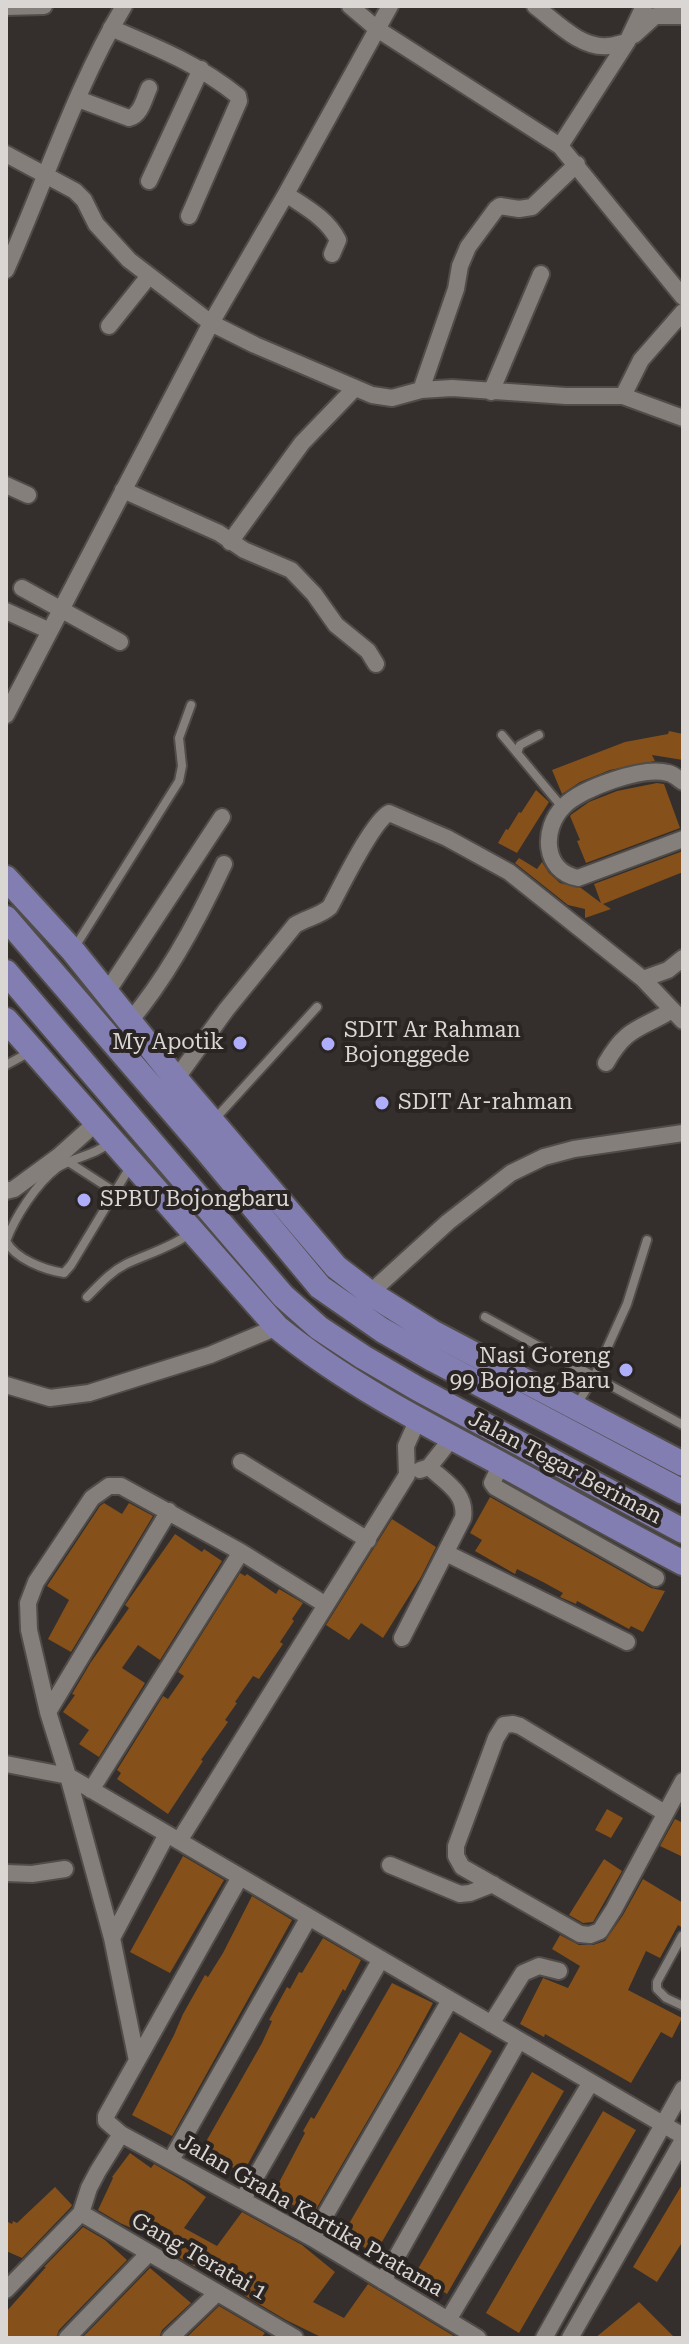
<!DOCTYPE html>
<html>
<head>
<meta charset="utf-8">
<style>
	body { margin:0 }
	#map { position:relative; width:689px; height:2344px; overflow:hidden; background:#342f2c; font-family:"Roboto Serif",serif }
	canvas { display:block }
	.frame { position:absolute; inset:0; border:8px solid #d9d6d3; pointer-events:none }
</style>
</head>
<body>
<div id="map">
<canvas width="689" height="2344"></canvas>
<div class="frame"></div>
</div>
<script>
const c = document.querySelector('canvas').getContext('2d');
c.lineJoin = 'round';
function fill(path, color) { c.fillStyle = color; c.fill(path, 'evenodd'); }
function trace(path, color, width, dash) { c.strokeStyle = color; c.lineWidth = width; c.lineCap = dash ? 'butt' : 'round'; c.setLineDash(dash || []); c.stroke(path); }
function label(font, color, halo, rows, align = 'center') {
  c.font = font + ' "Roboto Serif",serif'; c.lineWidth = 8; c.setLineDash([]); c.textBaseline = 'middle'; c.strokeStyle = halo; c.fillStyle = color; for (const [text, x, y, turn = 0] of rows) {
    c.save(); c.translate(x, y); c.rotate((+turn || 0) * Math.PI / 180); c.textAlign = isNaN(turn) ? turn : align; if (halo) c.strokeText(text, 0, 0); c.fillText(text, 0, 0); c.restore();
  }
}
fill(new Path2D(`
	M669 731 683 734V760L652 755 655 761 610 770 580 782 562 794 552 770 625 742 668 734Z
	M657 783 664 784 680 828 586 863 577 841 580 840 570 816 572 814 589 802 617 791Z
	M536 790 549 802 517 853 498 843 506 829 508 830 519 812 521 813Z
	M683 851V872L603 904 611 909 585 918V909L568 905 515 863 519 858 537 869 542 862 549 873 560 883 581 888 601 903 594 884Z
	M490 1497 651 1588 665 1591 643 1632 631 1626 629 1629 577 1601 576 1604 560 1597 563 1593 543 1582 517 1569 515 1574 475 1551 482 1540 470 1533Z
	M104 1503 122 1514 129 1503 153 1516 71 1652 48 1639 69 1600 47 1586 100 1506Z
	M392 1519 436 1547 421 1577 383 1638 361 1623 349 1640 326 1625Z
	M175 1534 202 1552 204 1549 222 1561 160 1660 138 1645 122 1668 145 1683 99 1757 79 1744 89 1730 63 1712 75 1695 72 1694 91 1662 129 1608 125 1605Z
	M240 1573 245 1576 247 1574 276 1594 279 1589 303 1603 292 1619 294 1621 280 1642 283 1644 259 1679 253 1676 235 1702 237 1703 225 1720 228 1722 201 1760 203 1761 168 1814 117 1779 121 1773 117 1770 163 1696 168 1699 184 1676 178 1672Z
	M607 1809 623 1818 611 1838 595 1830Z
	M675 1819 683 1823V1857L660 1846Z
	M183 1856 224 1880 170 1973 130 1952Z
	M604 1859 622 1871 593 1922 583 1923 569 1915Z
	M643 1879 683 1903V1928L678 1925 660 1958 646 1951 628 1990 682 2018 672 2038 661 2032 631 2083 545 2034 544 2037 520 2024 543 1978 568 1988 580 1966 552 1949 560 1935 579 1945H593L605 1941 623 1915Z
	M252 1896 292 1920 172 2136 132 2115 174 2035 183 2014 205 1975 208 1977 223 1953Z
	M323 1938 361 1960 345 1991 343 1989 243 2173 219 2160 216 2164 199 2154 262 2043 272 2021 269 2020 287 1987 290 1989 299 1972 302 1973Z
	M392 1983 433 2003 398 2068 308 2223 291 2214 295 2206 273 2194 305 2133 303 2131 311 2117 314 2119Z
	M460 2032 492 2051 375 2254 343 2234Z
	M532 2072 564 2091 447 2294 415 2274Z
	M603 2111 636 2130 519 2333 486 2313Z
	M130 2153 151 2168 154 2164 185 2182 206 2197 184 2228 217 2246 242 2212 302 2245 335 2272 313 2302 344 2318 368 2284 457 2338H323L286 2320 232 2288 233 2287 225 2282 226 2281 192 2265 165 2249 166 2247 150 2240 152 2237 120 2223 98 2210 113 2178 112 2177Z
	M683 2183V2241L657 2282 633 2267Z
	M55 2187 72 2205 71 2207 22 2258 6 2251V2221L12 2224 13 2221 17 2223Z
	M83 2227 105 2240 127 2260 59 2330 56 2338H6V2312L46 2267H44Z
	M150 2268 191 2303 162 2330 159 2338H82Z
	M639 2302 675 2338H595Z
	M219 2306 265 2333 261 2338H186Z`), '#855019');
const lane = new Path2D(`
	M502 735 562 807
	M517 753 520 745 539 735
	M75 947 179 781 182 766 179 738 191 705
	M6 1065 30 1052
	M214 1120 317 1007
	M70 1163 115 1192
	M6 1241C15 1259 45 1270 64 1273L71 1265 130 1167
	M6 1241C15 1217 36 1184 57 1168 73 1157 94 1156 109 1143
	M87 1297C99 1285 110 1272 126 1264 147 1254 170 1248 189 1234
	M485 1317 683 1425
	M576 1406 594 1377 627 1304 647 1240
	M682 1936 657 1982V1989L666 1998 683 2006`);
const street = new Path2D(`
	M350 6 377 29 560 146 683 297
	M535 6C555 21 581 49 608 46 614 46 621 43 627 42
	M6 7 44 6
	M111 28C156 47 200 65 238 96L239 101 189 216
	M634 35 655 16H683
	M78 99 129 118C141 115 144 99 149 88
	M560 146 627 42 644 6
	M6 154 75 191 84 200 96 224 129 260 211 323 255 345 372 395 392 398 421 390 452 388 566 396H623L683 418
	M149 181 201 69
	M286 194C305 207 327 218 338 240L332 254
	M6 270C45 183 75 88 124 6
	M109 326 149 276
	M421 390 456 289 460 266 468 247 496 209 500 206 519 209 532 207 577 164
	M491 392 541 274
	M623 396 641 360 683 312
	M6 485 28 495
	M123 490 219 533 244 550 291 570 314 594 336 625 368 651 376 664
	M230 542 302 443 355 388
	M22 588 120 642
	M6 611 50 631
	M6 715 211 323 286 194 390 6
	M683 782C678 779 674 774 668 773 643 766 582 788 564 806 541 829 543 871 578 878L683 839
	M643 979 668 970 683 958
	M107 992 222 817
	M130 1021C169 975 199 918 224 864
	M606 1063C627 1026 640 1030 672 1010
	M176 1079 226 1010 295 925C306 918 320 916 330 907 341 887 372 822 389 813L447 838 509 872 643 979 683 1021
	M6 1191 14 1189 59 1156 97 1122
	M370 1293 448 1222 511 1173 544 1157 574 1149 683 1133
	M6 1385 50 1398 89 1393 210 1355 277 1327
	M241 1462 368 1540
	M501 1464 492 1483 495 1487 656 1578
	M420 1470 429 1467 452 1438
	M446 1553 627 1642
	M402 1638 463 1518C467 1493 445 1482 429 1467
	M48 1712 169 1511
	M6 1764 68 1776 683 2136
	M91 1790 241 1552
	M665 1813 520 1726 513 1724 504 1725 496 1738 456 1846V1856L462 1867 580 1934 590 1935 600 1931 614 1909 683 1781
	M179 1841 407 1475 406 1446 418 1419
	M390 1865 460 1894 470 1893 493 1884
	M6 1873 32 1874 65 1869
	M240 1877 106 2116V2121L121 2134 312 2238 478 2338
	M112 1938 167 1834
	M491 2024 523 1973 539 1966 559 1971
	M137 2061 112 1938 68 1776 48 1712 29 1630 28 1603 36 1582 92 1498 109 1486H121L241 1552 326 1605
	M171 2160 309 1917
	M243 2199 381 1959
	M81 2213 295 2338
	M312 2238 450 2000
	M383 2281 519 2040
	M6 2290 81 2213 89 2188 98 2171 121 2134
	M448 2320 591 2082
	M67 2338 149 2253
	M170 2338 217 2293
	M544 2338 683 2089
	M570 2338 683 2140`);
const primary = new Path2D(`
	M6 878 73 951 176 1079 336 1267 370 1293 432 1332 683 1464
	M6 918 206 1150 320 1287 382 1330 434 1360 683 1492
	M6 972 283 1296 319 1328 363 1357 418 1389 683 1531
	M6 1020 277 1327C342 1380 416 1419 490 1458 554 1493 618 1529 683 1563`);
trace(lane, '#504c49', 12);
trace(street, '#504c49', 20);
trace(primary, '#504c49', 28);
trace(lane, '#857f7b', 8);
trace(street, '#857f7b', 16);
trace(primary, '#837eb1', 24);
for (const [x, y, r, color] of [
	[240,1043,8,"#afaefa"],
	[328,1044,8,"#afaefa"],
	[382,1103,8,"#afaefa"],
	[84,1200,8,"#afaefa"],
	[626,1370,8,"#afaefa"]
]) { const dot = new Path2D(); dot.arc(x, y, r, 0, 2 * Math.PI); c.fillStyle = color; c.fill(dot); trace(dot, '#2a2522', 3); }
label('22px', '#d9d6d3', '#2a2522', [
	["SDIT Ar Rahman",344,1031],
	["Bojonggede",344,1056],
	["My Apotik",224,1043,"right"],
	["SDIT Ar-rahman",398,1103],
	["SPBU Bojongbaru",100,1200],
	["Nasi Goreng",610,1357,"right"],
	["99 Bojong Baru",610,1382,"right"]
], 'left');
label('22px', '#d9d6d3', '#2a2522', [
	["Jalan Tegar Beriman",565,1468,28],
	["Jalan Graha Kartika Pratama",311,2216,30],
	["Gang Teratai 1",199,2257,30]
]);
</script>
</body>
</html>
